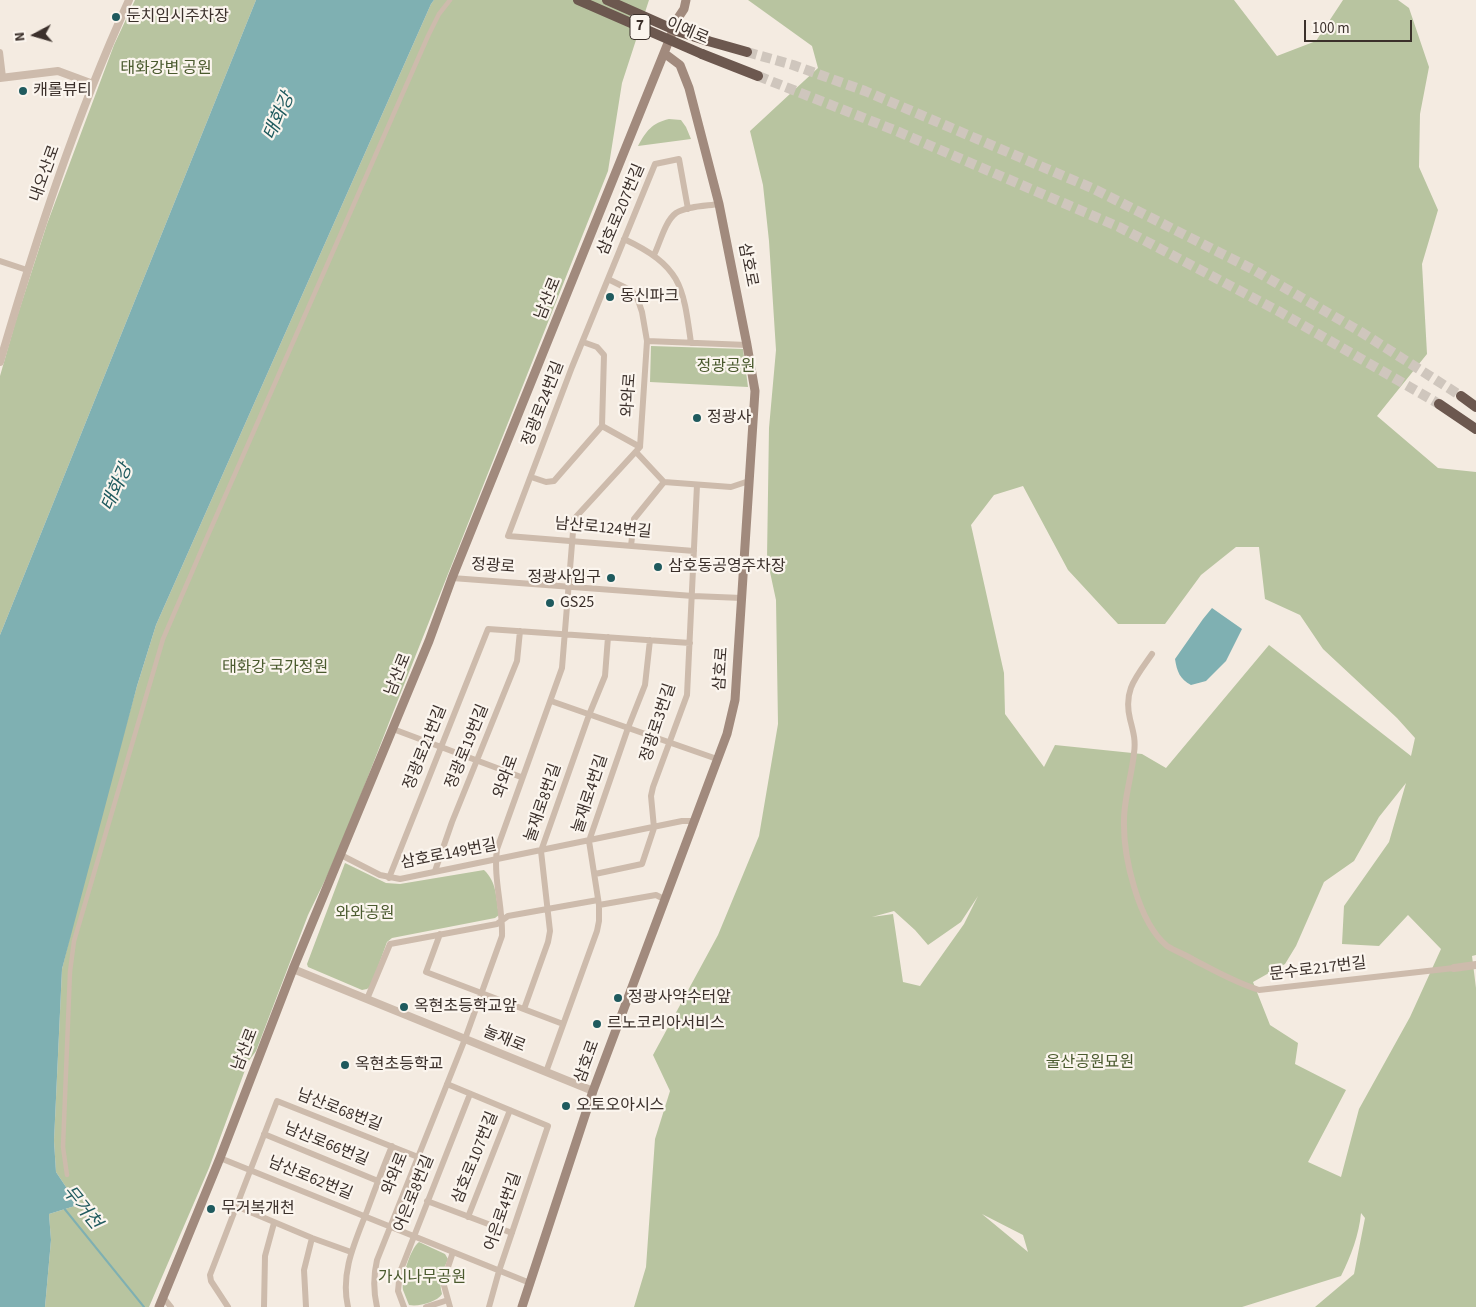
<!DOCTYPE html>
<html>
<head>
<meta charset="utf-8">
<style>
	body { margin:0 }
	#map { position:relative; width:1476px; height:1307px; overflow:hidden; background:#f4ebe1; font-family:"Source Sans 3",sans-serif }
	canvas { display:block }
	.north { position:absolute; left:10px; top:10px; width:50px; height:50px; -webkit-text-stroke:4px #fbf5ee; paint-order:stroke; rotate:264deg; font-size:14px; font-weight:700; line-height:20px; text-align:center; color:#3b302b }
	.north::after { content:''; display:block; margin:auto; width:18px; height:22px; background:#3b302b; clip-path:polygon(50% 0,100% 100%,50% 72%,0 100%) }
	.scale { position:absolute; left:1304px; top:20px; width:108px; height:22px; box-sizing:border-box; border:2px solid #3b302b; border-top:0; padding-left:6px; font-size:15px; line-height:18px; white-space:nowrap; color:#3b302b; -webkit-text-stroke:4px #fbf5ee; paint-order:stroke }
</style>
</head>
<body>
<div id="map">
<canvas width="1476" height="1307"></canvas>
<div class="north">N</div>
<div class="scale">100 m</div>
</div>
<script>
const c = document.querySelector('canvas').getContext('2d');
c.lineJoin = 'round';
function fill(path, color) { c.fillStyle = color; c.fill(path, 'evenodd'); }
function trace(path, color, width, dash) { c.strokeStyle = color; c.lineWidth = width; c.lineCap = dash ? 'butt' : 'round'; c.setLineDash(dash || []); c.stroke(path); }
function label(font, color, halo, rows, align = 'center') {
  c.font = font + ' "Source Sans 3","Noto Sans KR",sans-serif'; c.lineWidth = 4.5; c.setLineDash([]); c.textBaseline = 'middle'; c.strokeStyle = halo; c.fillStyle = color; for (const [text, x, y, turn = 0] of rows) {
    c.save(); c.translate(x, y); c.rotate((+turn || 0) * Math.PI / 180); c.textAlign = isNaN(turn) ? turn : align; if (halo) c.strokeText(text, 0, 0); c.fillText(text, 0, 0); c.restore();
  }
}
fill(new Path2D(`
	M135 0H256L0 635V376L16 320 47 224 114 45Z
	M434 0H649L622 83 608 171 392 715 353 815 328 874 308 915 256 1051 248 1062 209 1168 149 1307H45L51 1240 49 1214 78 1205 56 1172 54 1141 62 969 94 839 137 686 156 625 431 4Z
	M748 0H1234L1277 56 1316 41 1343 0H1398L1409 8 1429 67 1420 114 1419 167 1438 210 1422 264 1427 354 1377 416 1438 468 1476 472V955L1472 956 1476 988V1307H1315L1354 1274 1365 1218 1361 1213C1359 1235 1351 1256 1341 1276L1242 1307H634L646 1267 655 1139 670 1091 653 1055 718 935 759 836 778 724 776 600 767 558 769 428 776 350 769 241 763 185 750 131 818 68 812 46ZM1023 486 1068 570 1118 624H1165L1201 575 1236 547H1259L1265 599 1300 615 1323 649 1397 718 1415 738 1411 756 1269 645 1166 768 1142 754 1055 745 1044 767 1005 714 1004 673 971 525 994 495ZM1406 783 1389 842 1344 906 1342 944 1379 946 1408 915 1441 949 1410 1017 1359 1109 1341 1177 1308 1162 1346 1090 1295 1064 1298 1043 1270 1025 1253 982 1285 964 1296 946 1324 882 1354 861 1379 817ZM978 896 964 924 920 986 903 982 893 914 872 917 894 911 915 930 928 945 961 922ZM982 1214 1023 1235 1028 1252Z
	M669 119 681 120 686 127 691 139 638 146C646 131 652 123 669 119Z
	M651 346 743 349 748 387 650 382Z
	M345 863 386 883 400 884 484 870C497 882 496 898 499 915L495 918 392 938 387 942 371 986 367 989 362 990 308 967 307 964Z
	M419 1242 445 1254 448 1259C443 1271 438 1280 442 1294 437 1302 419 1307 409 1305 407 1300 405 1295 403 1290 401 1279 410 1249 419 1242Z`), '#b8c4a0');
fill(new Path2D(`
	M256 0H434L431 4 156 625 137 686 62 969 54 1141 56 1172 78 1205 49 1214 51 1240 45 1307H0V635Z
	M1212 608 1242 629 1226 661 1206 681 1191 685C1180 679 1177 672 1175 659L1203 619Z`), '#7fb0b2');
trace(new Path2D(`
	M63 1207 144 1307`), '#7fb0b2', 2);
trace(new Path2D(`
	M747 52 793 65 865 91 1094 189 1252 269 1361 332 1461 396
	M758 76 894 130 1119 227 1280 312 1439 404`), '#cfc6bd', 10, [10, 5]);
trace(new Path2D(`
	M67 1175 63 1147 70 972 74 941 163 639 208 535 428 36 439 14 450 0`), '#cdbbac', 4.5);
trace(new Path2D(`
	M0 52 3 77
	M688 209 679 159 655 164 572 367 508 536 694 551
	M624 239C681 266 683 285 691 343
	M654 255C660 243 665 221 676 213 687 206 706 206 719 204
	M0 261 27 270
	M647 341 747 345
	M602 426 640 447
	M636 452 664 482
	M531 477 546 482 554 481 602 426 604 355 597 347 583 342
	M631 546 634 519 664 482 731 487 749 481
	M452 578 693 596 742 598
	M1152 654C1136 677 1123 690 1130 719 1133 731 1136 740 1134 753 1132 775 1124 798 1124 820 1123 856 1138 922 1167 946 1175 951 1186 955 1194 960 1215 971 1236 983 1259 990L1454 968
	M551 701 717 759
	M393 729 521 777
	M341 855 380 875 400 879 682 821H693
	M435 871 452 822 517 661 520 631
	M595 874 642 864 654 828 651 796 653 787 687 695 697 485
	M389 878 488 629 690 643
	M599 905 656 895 664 899
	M440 934 426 972 563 1024
	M367 999 390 944 497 924 508 916 598 900
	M524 1009 548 942 550 931 541 851 589 715 605 676 608 637
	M546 1072 597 931 599 921V905L589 841 628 728 645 685 650 640
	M447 1084 548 1126 499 1271 489 1307
	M264 1134 378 1181
	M220 1158 530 1283
	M427 1201 512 1233
	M236 1206 312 1238 351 1252
	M468 1217 510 1110
	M163 1297 171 1307
	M228 1307 211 1281 210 1275 277 1101 418 1157
	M264 1307 265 1256 274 1223
	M306 1307 304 1270 312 1238
	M348 1307C340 1273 355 1242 367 1211 375 1189 383 1168 392 1146
	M377 1307C373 1290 373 1277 377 1260L465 1039 502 936C503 907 493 878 497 849L562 668 574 519 640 447 647 341 642 312 638 300 632 291 608 279
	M404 1307 398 1291 400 1272 470 1094
	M426 1307 448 1300
	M450 1307 443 1282 453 1252`), '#cdbbac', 6);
trace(new Path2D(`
	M0 78 58 71 93 84
	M0 362C36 239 76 116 129 0
	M1454 968 1476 965
	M293 969 593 1091`), '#cdbbac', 8);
trace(new Path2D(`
	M159 1307 220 1158 293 969 429 641 452 578 664 53
	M522 1307 593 1091 727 734 735 700 755 391 747 345 719 204 689 88 680 65 664 53 678 18 684 9 686 0`), '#a18a7d', 9);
trace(new Path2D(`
	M708 41 747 52
	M702 54 758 76
	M1461 396 1476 407
	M1439 404 1476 429`), '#6c584f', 10);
trace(new Path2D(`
	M578 0 702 54
	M607 0 677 31 708 41`), '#6c584f', 10);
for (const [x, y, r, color] of [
	[116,17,5,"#1f5a5e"],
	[23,91,5,"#1f5a5e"],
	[610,297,5,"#1f5a5e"],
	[697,418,5,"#1f5a5e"],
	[658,567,5,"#1f5a5e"],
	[611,578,5,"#1f5a5e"],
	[550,603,5,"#1f5a5e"],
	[618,998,5,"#1f5a5e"],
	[404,1007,5,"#1f5a5e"],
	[597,1024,5,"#1f5a5e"],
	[345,1065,5,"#1f5a5e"],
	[566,1106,5,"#1f5a5e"],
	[211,1209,5,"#1f5a5e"]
]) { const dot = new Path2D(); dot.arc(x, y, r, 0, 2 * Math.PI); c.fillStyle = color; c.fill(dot); trace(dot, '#fbf5ee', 2); }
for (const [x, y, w] of [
	[640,27,20]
]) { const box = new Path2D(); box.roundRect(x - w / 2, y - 12.5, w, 25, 4); c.fillStyle = '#fbf5ee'; c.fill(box); trace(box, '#3b302b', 1); }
label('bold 15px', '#3b302b', null, [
	["7",640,27]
]);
label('16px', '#3b302b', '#fbf5ee', [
	["둔치임시주차장",126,17],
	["캐롤뷰티",33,91],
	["동신파크",620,297],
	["정광사",707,418],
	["삼호동공영주차장",668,567],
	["정광사입구",601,578,"right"],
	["GS25",560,603],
	["정광사약수터앞",628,998],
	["옥현초등학교앞",414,1007],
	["르노코리아서비스",607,1024],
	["옥현초등학교",355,1065],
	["오토오아시스",576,1106],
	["무거복개천",221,1209]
], 'left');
label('16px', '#3b302b', '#fbf5ee', [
	["이예로",687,32,23],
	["내오산로",46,174,-70],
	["삼호로207번길",622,210,-67],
	["삼호로",747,265,79],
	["남산로",549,299,-68],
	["와와로",630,395,-86],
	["정광로24번길",544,404,-69],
	["남산로124번길",603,529,5],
	["정광로",493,567,4],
	["삼호로",722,669,-86],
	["남산로",399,675,-68],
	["정광로3번길",659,723,-72],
	["정광로19번길",468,747,-68],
	["정광로21번길",426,748,-68],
	["와와로",507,777,-70],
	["눌재로4번길",591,794,-72],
	["눌재로8번길",544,803,-71],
	["삼호로149번길",449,855,-11],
	["문수로217번길",1318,970,-7],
	["눌재로",504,1040,22],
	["남산로",246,1050,-69],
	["삼호로",588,1062,-70],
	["남산로68번길",339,1111,21],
	["남산로66번길",326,1145,22],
	["삼호로107번길",476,1158,-68],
	["와와로",396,1174,-68],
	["남산로62번길",310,1179,22],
	["어은로8번길",415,1194,-68],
	["어은로4번길",504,1212,-71]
]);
label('16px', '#4a5a2e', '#fbf5ee', [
	["태화강변 공원",166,69],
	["정광공원",726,367],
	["태화강 국가정원",275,668],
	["와와공원",365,914],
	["울산공원묘원",1090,1063],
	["가시나무공원",422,1278]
]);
label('italic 18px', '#1f5a5e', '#fbf5ee', [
	["태화강",280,117,-66],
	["태화강",118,488,-66],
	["무거천",81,1208,51]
]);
</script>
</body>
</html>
